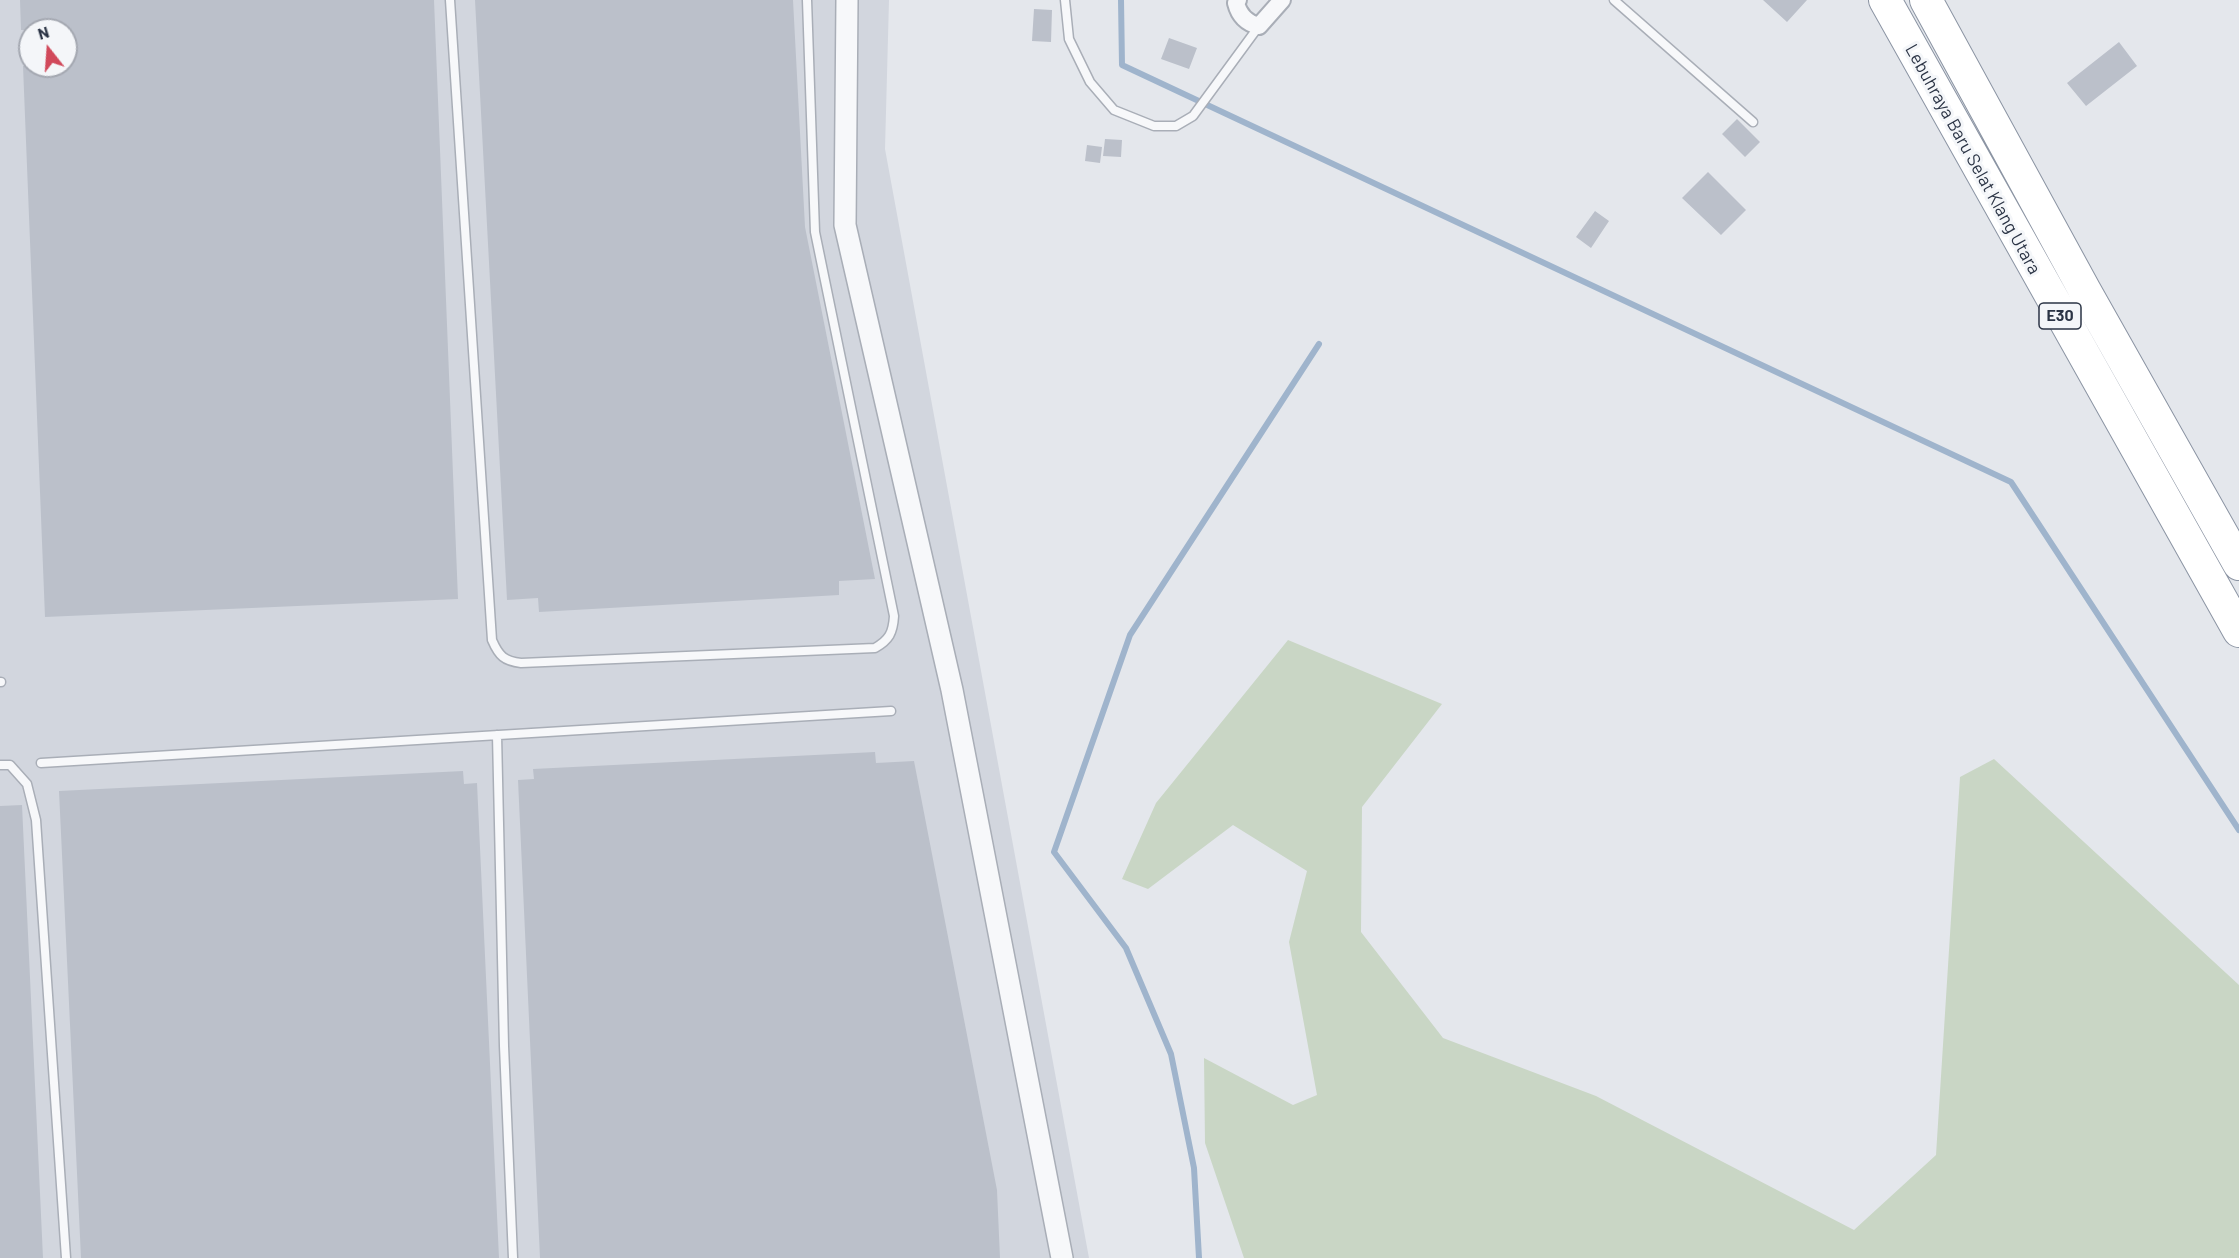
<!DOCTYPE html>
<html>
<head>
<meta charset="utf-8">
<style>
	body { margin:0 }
	#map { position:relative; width:2239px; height:1258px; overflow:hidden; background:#e4e7ec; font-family:Barlow,sans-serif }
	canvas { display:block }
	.north { position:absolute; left:18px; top:18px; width:60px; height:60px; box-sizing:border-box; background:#f4f6f9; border:2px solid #a4a8b1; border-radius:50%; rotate:343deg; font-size:16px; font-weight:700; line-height:24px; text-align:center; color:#2b3445 }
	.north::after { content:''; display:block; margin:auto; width:21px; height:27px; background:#d1495b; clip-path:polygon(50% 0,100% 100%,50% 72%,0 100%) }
</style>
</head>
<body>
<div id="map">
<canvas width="2239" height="1258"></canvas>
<div class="north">N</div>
</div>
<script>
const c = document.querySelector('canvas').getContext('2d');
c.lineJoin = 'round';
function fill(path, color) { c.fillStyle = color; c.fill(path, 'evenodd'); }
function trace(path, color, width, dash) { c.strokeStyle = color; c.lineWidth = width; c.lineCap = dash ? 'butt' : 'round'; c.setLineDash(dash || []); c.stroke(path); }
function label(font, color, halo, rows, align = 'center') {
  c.font = font + ' Barlow,sans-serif'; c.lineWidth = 6; c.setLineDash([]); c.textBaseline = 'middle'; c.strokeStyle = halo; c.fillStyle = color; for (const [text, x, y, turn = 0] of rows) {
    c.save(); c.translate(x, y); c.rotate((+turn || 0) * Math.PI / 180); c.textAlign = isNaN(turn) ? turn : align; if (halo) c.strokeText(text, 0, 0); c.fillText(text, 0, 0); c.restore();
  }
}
fill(new Path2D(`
	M0 0H889L885 149 1089 1258H0ZM30 30H66V66H30Z`), '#d2d6de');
fill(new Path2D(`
	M1288 640 1442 704 1362 807 1361 932 1443 1038 1596 1096 1854 1230 1936 1155 1960 777 1994 759 2239 985V1258H1244L1205 1143 1204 1058 1293 1105 1317 1095 1289 942 1307 871 1233 825 1148 889 1122 879 1156 803Z`), '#c9d6c5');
trace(new Path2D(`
	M1121 0 1122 65 2011 482 2239 830
	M1199 1258 1194 1168 1171 1054 1126 948 1054 852 1130 635 1319 344`), '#9fb4cc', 6);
fill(new Path2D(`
	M20 0H434L458 599 45 617 23 66H66V30H21Z
	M475 0H793L805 227 875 579 839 581V595L539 612 538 598 507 600Z
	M1763 0H1807L1787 22Z
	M1034 9 1052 10 1051 42 1032 41Z
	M1169 38 1197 48 1189 69 1161 59Z
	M2119 42 2137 66 2086 106 2067 83Z
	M1737 119 1760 142 1745 157 1722 134Z
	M1105 139 1122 140 1121 157 1103 156Z
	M1087 145 1102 147 1100 163 1085 161Z
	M1708 172 1746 210 1721 235 1682 198Z
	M1595 211 1609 221 1591 248 1576 237Z
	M875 752 876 763 914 761 997 1190 1000 1258H540L518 780 534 779 533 769Z
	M463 771 464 784 477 783 499 1258H81L59 791Z
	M22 805 43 1258H0V806Z`), '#bbc0ca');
const service = new Path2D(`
	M450 0 492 640C499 656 504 661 521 663L875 648C889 640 893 633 894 616L815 232 807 0
	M1065 0 1069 39 1090 82 1114 110 1154 126H1176L1193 116 1259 26
	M1614 0 1753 122
	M0 682H1
	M497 735 504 1046 513 1258
	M41 763 891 711
	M0 765H10L27 784 36 820 66 1258`);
const minor = new Path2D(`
	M1238 0 1236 3C1239 15 1246 23 1259 26L1282 0`);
const tertiary = new Path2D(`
	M847 0 845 225 952 690 1062 1258`);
const motorway = new Path2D(`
	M1885 0 2239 631
	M1926 0 2085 291 2239 564`);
trace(service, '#a9aeb7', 11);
trace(minor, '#a9aeb7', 20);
trace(tertiary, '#a9aeb7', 24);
trace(motorway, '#8b94a3', 34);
trace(service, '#f7f8fa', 8);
trace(minor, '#f7f8fa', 16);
trace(tertiary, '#f7f8fa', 21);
trace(motorway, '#fff', 32);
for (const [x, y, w] of [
	[2060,316,42]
]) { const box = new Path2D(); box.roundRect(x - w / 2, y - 13, w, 26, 4.5); c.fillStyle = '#f4f6f9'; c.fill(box); trace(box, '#2b3445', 1.5); }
label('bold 16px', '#2b3445', null, [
	["E30",2060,316]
]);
label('18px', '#2b3445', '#f4f6f9', [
	["Lebuhraya Baru Selat Klang Utara",1973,159,61]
]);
</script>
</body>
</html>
